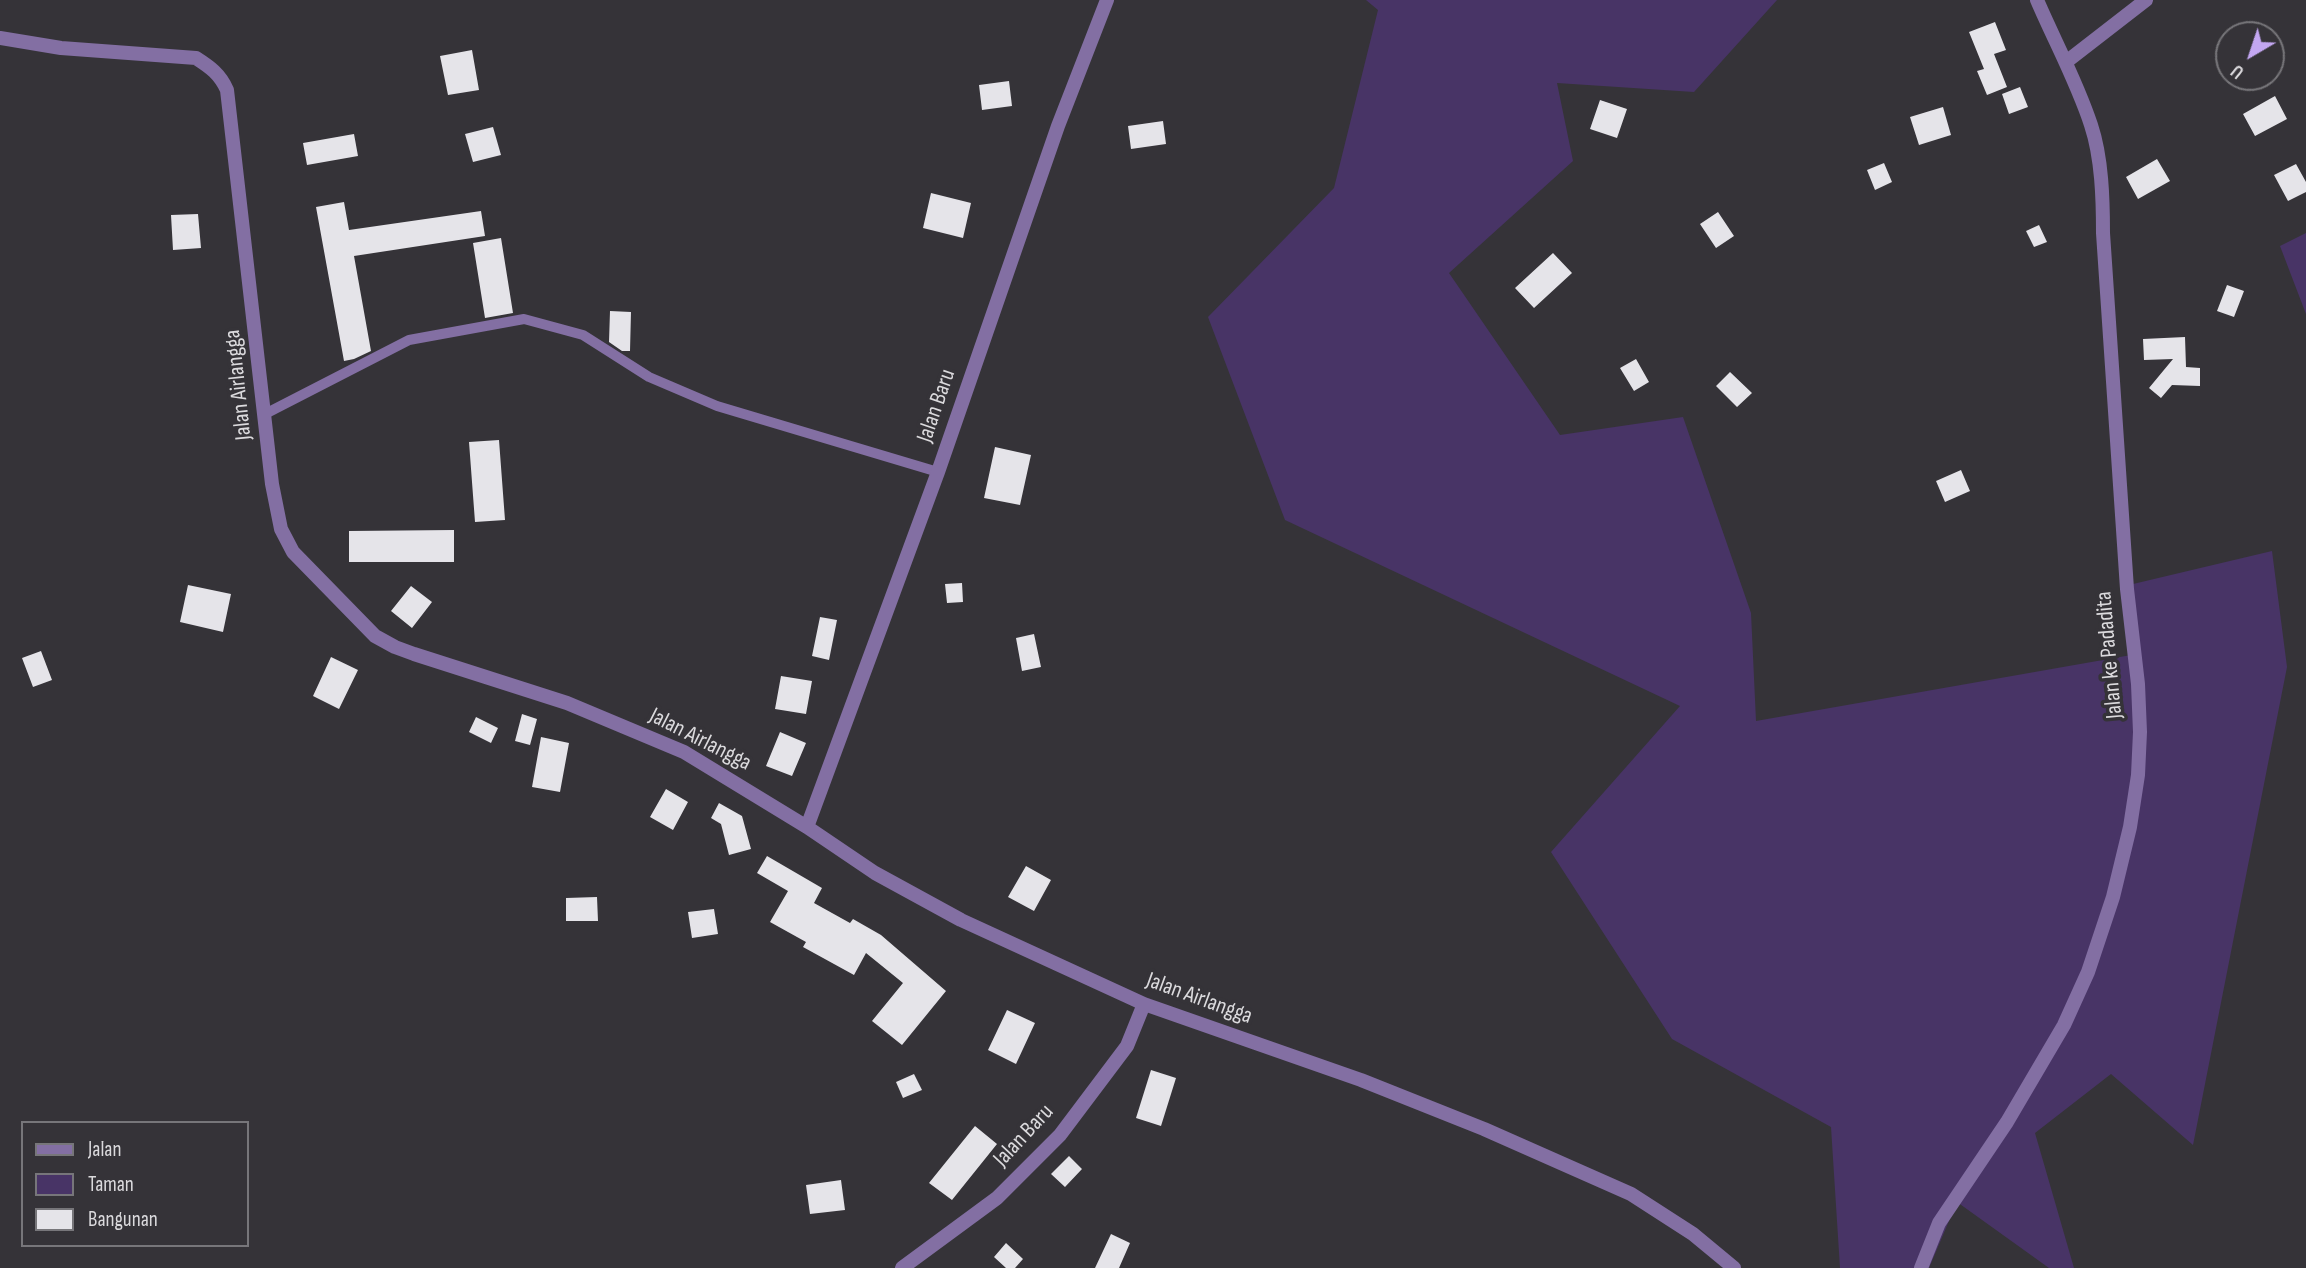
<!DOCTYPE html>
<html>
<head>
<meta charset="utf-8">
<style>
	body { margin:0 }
	#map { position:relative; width:2306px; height:1268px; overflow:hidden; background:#353338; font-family:"Sofia Sans Condensed",sans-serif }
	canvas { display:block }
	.legend { position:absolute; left:21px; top:1121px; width:228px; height:126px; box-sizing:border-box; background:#353338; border:2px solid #77767a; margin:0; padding:9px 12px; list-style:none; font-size:21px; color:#dbdadd }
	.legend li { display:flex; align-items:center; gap:14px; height:35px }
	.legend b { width:35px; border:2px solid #77767a }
	.north { position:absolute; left:2215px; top:21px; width:70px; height:70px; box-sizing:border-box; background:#353338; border:2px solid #77767a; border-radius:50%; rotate:219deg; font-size:19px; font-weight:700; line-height:28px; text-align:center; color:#dbdadd }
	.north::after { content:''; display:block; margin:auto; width:24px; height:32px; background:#c3a7f2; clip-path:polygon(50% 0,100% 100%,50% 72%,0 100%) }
</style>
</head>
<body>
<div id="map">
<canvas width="2306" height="1268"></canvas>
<ul class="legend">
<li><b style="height:9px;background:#836fa3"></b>Jalan</li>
<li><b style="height:19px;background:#483466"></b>Taman</li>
<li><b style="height:19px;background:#e5e4e9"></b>Bangunan</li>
</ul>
<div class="north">U</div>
</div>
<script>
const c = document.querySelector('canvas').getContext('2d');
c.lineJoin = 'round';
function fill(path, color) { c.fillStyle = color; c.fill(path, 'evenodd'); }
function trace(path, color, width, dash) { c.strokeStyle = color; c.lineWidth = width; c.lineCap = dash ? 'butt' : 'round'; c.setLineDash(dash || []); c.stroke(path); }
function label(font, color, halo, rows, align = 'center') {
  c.font = font + ' "Sofia Sans Condensed",sans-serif'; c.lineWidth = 7; c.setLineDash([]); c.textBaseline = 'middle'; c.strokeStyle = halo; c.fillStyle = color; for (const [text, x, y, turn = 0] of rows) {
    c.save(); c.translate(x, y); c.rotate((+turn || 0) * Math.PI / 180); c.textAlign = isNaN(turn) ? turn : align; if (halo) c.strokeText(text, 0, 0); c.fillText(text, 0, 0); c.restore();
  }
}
fill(new Path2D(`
	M1366 0H1777L1694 92 1557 83 1573 161 1449 273 1560 435 1683 417 1751 613 1756 721 2137 654 2133 584 2272 551 2287 667 2193 1145 2111 1074 2035 1133 2074 1268H2049L1957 1202 1929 1268H1840L1831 1127 1672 1039 1551 852 1680 706 1285 520 1208 317 1334 188 1378 10Z
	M2306 233V314L2280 246Z`), '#483466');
fill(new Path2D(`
	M1995 22 2006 50 1994 54 2007 87 1987 95 1977 71 1984 69 1969 32Z
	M472 50 479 90 448 95 440 56Z
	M1009 81 1012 106 982 110 979 85Z
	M2020 87 2028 107 2009 114 2002 94Z
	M2275 96 2287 119 2255 136 2243 114Z
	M1600 100 1627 109 1617 138 1590 129Z
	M1943 107 1951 135 1919 145 1910 117Z
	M1163 121 1166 144 1131 149 1128 126Z
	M493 127 501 155 473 162 465 134Z
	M354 134 358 156 307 165 303 143Z
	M2157 159 2170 181 2138 199 2126 177Z
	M1884 163 1892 182 1875 190 1867 170Z
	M2296 164 2306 182V192L2288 201 2274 175Z
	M931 193 971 203 963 238 923 228Z
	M344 202 349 230 481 211 485 236 354 256 371 351 354 359 344 361 316 207Z
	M1718 212 1734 236 1716 248 1700 224Z
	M198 214 201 248 173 250 171 215Z
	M2039 225 2047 242 2034 247 2026 231Z
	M501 238 513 313 485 318 473 243Z
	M1553 253 1572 273 1534 308 1515 288Z
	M2227 285 2244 291 2234 317 2217 311Z
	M610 311 631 312 630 351H622L609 342Z
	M2185 337 2186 367 2200 368V386L2172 385 2161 398 2149 388 2173 359 2144 360 2143 339Z
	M1636 359 1649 382 1634 391 1620 368Z
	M1730 372 1752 393 1737 407 1716 386Z
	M499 440 505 520 475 522 469 442Z
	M995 447 1031 455 1020 505 984 498Z
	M1961 470 1970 491 1945 502 1936 481Z
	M454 530V562H349V531Z
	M962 583 963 602 947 603 945 584Z
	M188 585 231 594 223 632 180 622Z
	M411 586 432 602 412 628 391 611Z
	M820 617 837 620 829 660 812 656Z
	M1034 634 1041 667 1022 671 1016 638Z
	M41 651 52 680 33 687 22 658Z
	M331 657 358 670 339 709 313 696Z
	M781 676 812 681 806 714 775 709Z
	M522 714 537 719 530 745 515 741Z
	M476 717 498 728 491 743 469 732Z
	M780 732 806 743 792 776 766 766Z
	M541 737 569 743 560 792 532 787Z
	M666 789 688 802 673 830 650 817Z
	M719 803 742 816 751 849 729 855 721 824 711 818Z
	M767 856 822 888 814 903 850 923 853 919 881 935 946 991 902 1045 872 1021 903 983 866 953 854 975 803 947 806 942 770 922 788 891 757 873Z
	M1026 866 1051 880 1034 911 1008 897Z
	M597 897 598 921H566V898Z
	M714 909 718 934 692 938 688 912Z
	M1007 1010 1035 1023 1016 1064 988 1050Z
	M1151 1070 1176 1078 1161 1126 1136 1118Z
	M914 1074 922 1090 903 1098 896 1082Z
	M975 1126 997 1144 952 1200 929 1183Z
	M1069 1156 1082 1169 1065 1187 1051 1174Z
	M841 1180 845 1210 810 1214 806 1185Z
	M1111 1234 1130 1243 1119 1268H1095Z
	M1006 1243 1023 1259 1015 1268H1006L994 1257Z`), '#e5e4e9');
trace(new Path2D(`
	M265 414 409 340 524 319 583 335 649 377 717 406 938 472`), '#836fa3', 10);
trace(new Path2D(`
	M0 38 61 48 196 58C210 67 220 74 227 90L272 484 281 529 293 552 375 636 395 647 414 654 567 703 684 752 807 827 875 873 961 920 1144 1004 1361 1080 1484 1129 1631 1194 1693 1234 1734 1268
	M2066 62 2146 0
	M807 827 938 472 1058 126 1107 0
	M902 1268 997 1198 1060 1135 1127 1046 1144 1004
	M1921 1268 1939 1223 2007 1122 2064 1025 2088 972 2113 897 2130 827 2138 775 2140 732 2138 684 2127 589 2103 233C2103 200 2102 158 2091 125 2077 82 2055 42 2037 0`), '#836fa3', 14);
label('23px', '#dbdadd', '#353338', [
	["Jalan Airlangga",239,385,-96],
	["Jalan Baru",937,406,-71],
	["Jalan ke Padadita",2110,655,-95],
	["Jalan Airlangga",700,740,27],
	["Jalan Airlangga",1199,999,20],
	["Jalan Baru",1024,1136,-47]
]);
</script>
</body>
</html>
